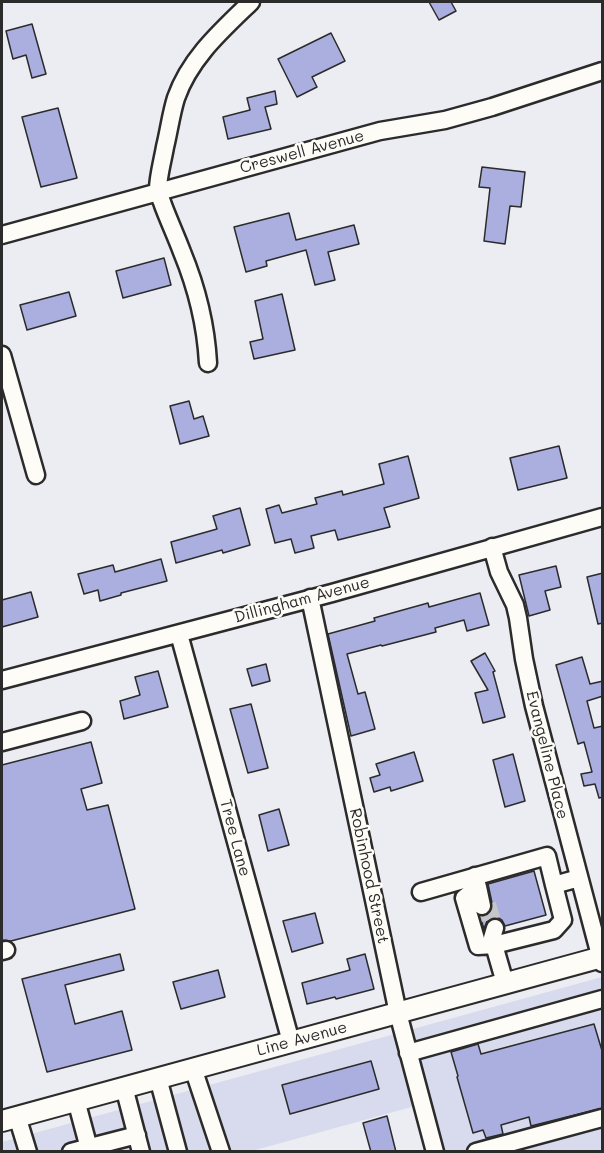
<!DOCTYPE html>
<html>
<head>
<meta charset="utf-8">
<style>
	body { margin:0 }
	#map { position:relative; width:604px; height:1153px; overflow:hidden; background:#ecedf2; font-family:Mali,sans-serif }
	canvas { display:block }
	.frame { position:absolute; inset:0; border:3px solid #2b2b2b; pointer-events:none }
</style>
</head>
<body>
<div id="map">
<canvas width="604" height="1153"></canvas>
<div class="frame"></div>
</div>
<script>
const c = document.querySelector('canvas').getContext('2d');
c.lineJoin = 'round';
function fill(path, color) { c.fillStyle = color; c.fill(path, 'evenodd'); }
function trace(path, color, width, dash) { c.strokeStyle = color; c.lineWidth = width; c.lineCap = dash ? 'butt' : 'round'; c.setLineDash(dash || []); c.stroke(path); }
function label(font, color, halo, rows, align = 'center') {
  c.font = font + ' Mali,sans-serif'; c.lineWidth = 5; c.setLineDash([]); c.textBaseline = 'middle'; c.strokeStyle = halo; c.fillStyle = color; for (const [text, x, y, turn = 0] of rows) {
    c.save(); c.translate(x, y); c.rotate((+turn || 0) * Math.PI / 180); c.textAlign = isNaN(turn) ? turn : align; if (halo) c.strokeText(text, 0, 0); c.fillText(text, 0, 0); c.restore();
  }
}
fill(new Path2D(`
	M602 977V1151H427L415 1106 252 1151 2 1152V1142Z`), '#d8daed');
const building = new Path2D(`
	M429 2H451L456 11 439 20Z
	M32 24 46 74 32 78 26 55 13 59 6 31Z
	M331 33 345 61 312 77 317 87 297 97 278 59Z
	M275 91 277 104 265 107 271 129 228 139 223 117 250 110 247 98Z
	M58 108 77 178 41 187 22 117Z
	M482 167 525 172 521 207 510 206 505 244 484 241 490 188 479 187Z
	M289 213 296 240 354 225 359 244 328 252 335 280 315 285 306 250 266 261 267 266 246 272 234 227Z
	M164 258 171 285 123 298 116 271Z
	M69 292 76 316 27 330 20 305Z
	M282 294 295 350 254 359 250 342 263 339 255 301Z
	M189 401 194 419 203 416 209 436 180 444 170 406Z
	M559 446 567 478 518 490 510 458Z
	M408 456 419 498 384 508 390 527 338 540 335 530 311 536 314 548 295 553 291 539 275 543 266 509 279 505 282 513 317 504 315 498 342 491 343 495 384 484 379 464Z
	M240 508 250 545 223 553 222 550 176 563 171 542 217 529 213 516Z
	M161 559 167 581 121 593V595L100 601 98 590 84 594 78 574 113 565 115 572Z
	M556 566 561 587 545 591 550 610 529 616 519 575Z
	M603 573V623L598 624 587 577Z
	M31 592 38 617 2 627V600Z
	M480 593 489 625 467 631 464 620 435 628 436 632 382 646 381 645 347 654 358 694 365 692 375 729 351 736 328 634 375 621 374 618 428 603 429 607Z
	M485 653 495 671 493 672 505 717 483 723 475 693 488 690 471 661Z
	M582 657 590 684 603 681V696L587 701 594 728 603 726V797L599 798 595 784 584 786 581 774 592 772 584 742 578 744 556 665Z
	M266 664 270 681 252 686 247 669Z
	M158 671 168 707 124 719 120 701 140 695 135 677Z
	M251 704 268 768 248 773 230 709Z
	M91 742 102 783 81 789 87 810 108 805 135 909 11 941 2 940V765Z
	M414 752 423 781 391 791 390 787 374 792 370 778 380 775 376 764Z
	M513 754 525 801 505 807 493 760Z
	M279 809 289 845 268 851 259 815Z
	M534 871 546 915 505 926 502 920 499 918H493L487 921 484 929 480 916 489 914 492 909V903L488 884Z
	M315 913 323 943 292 952 283 921Z
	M120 954 124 970 65 985 75 1024 122 1011 132 1050 47 1072 22 979Z
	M365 954 374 989 336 999 335 997 307 1004 302 983 350 970 347 959Z
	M218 970 225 997 181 1009 173 982Z
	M594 1024 603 1054V1108L531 1126 529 1117 501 1125 503 1134 486 1138 483 1130 473 1133 457 1077 458 1076 451 1052 478 1044 481 1054Z
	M371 1061 379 1089 290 1114 282 1085Z
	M387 1116 396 1152H371L363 1123Z`);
fill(building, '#aaafe0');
trace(building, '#2b2b2b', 1.5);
trace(new Path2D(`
	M488 904 495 928
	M476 907 483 932`), '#c5c6ca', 16, [16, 8]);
const minor = new Path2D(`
	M2 235 380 131 445 120 492 107 602 71
	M2 355 36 475
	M208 363C206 326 196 286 182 252 176 236 169 221 163 205 162 201 159 196 158 192 157 181 163 159 165 147 169 131 171 114 176 98 190 58 222 30 251 2
	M492 547 499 572 515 605 518 618 524 659 534 706 602 963
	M310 598 398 1013 435 1152
	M179 634 291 1042
	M2 680 332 593 602 517
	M2 742 82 721
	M475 876 478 887 464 898 478 946 494 945 554 930 563 920 554 885
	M478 887 482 906
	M421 892 547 856 554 885 579 878
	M495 928 492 938 505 983
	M2 951 6 950
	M408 1053 602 999
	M193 1068 221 1152
	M158 1078 178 1152
	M124 1087 141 1152
	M76 1100 90 1152
	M17 1116 28 1152
	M71 1152 137 1135
	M476 1152 602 1118`);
const major = new Path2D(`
	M2 1121 602 957`);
trace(minor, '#2b2b2b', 21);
trace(major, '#2b2b2b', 24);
trace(minor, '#fdfcf7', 16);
trace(major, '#fdfcf7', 20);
label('16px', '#2b2b2b', '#fdfcf7', [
	["Creswell Avenue",302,152,-15],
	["Dillingham Avenue",302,600,-15],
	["Evangeline Place",547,755,76],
	["Tree Lane",235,838,75],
	["Robinhood Street",369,876,78],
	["Line Avenue",302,1039,-15]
]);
</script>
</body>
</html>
